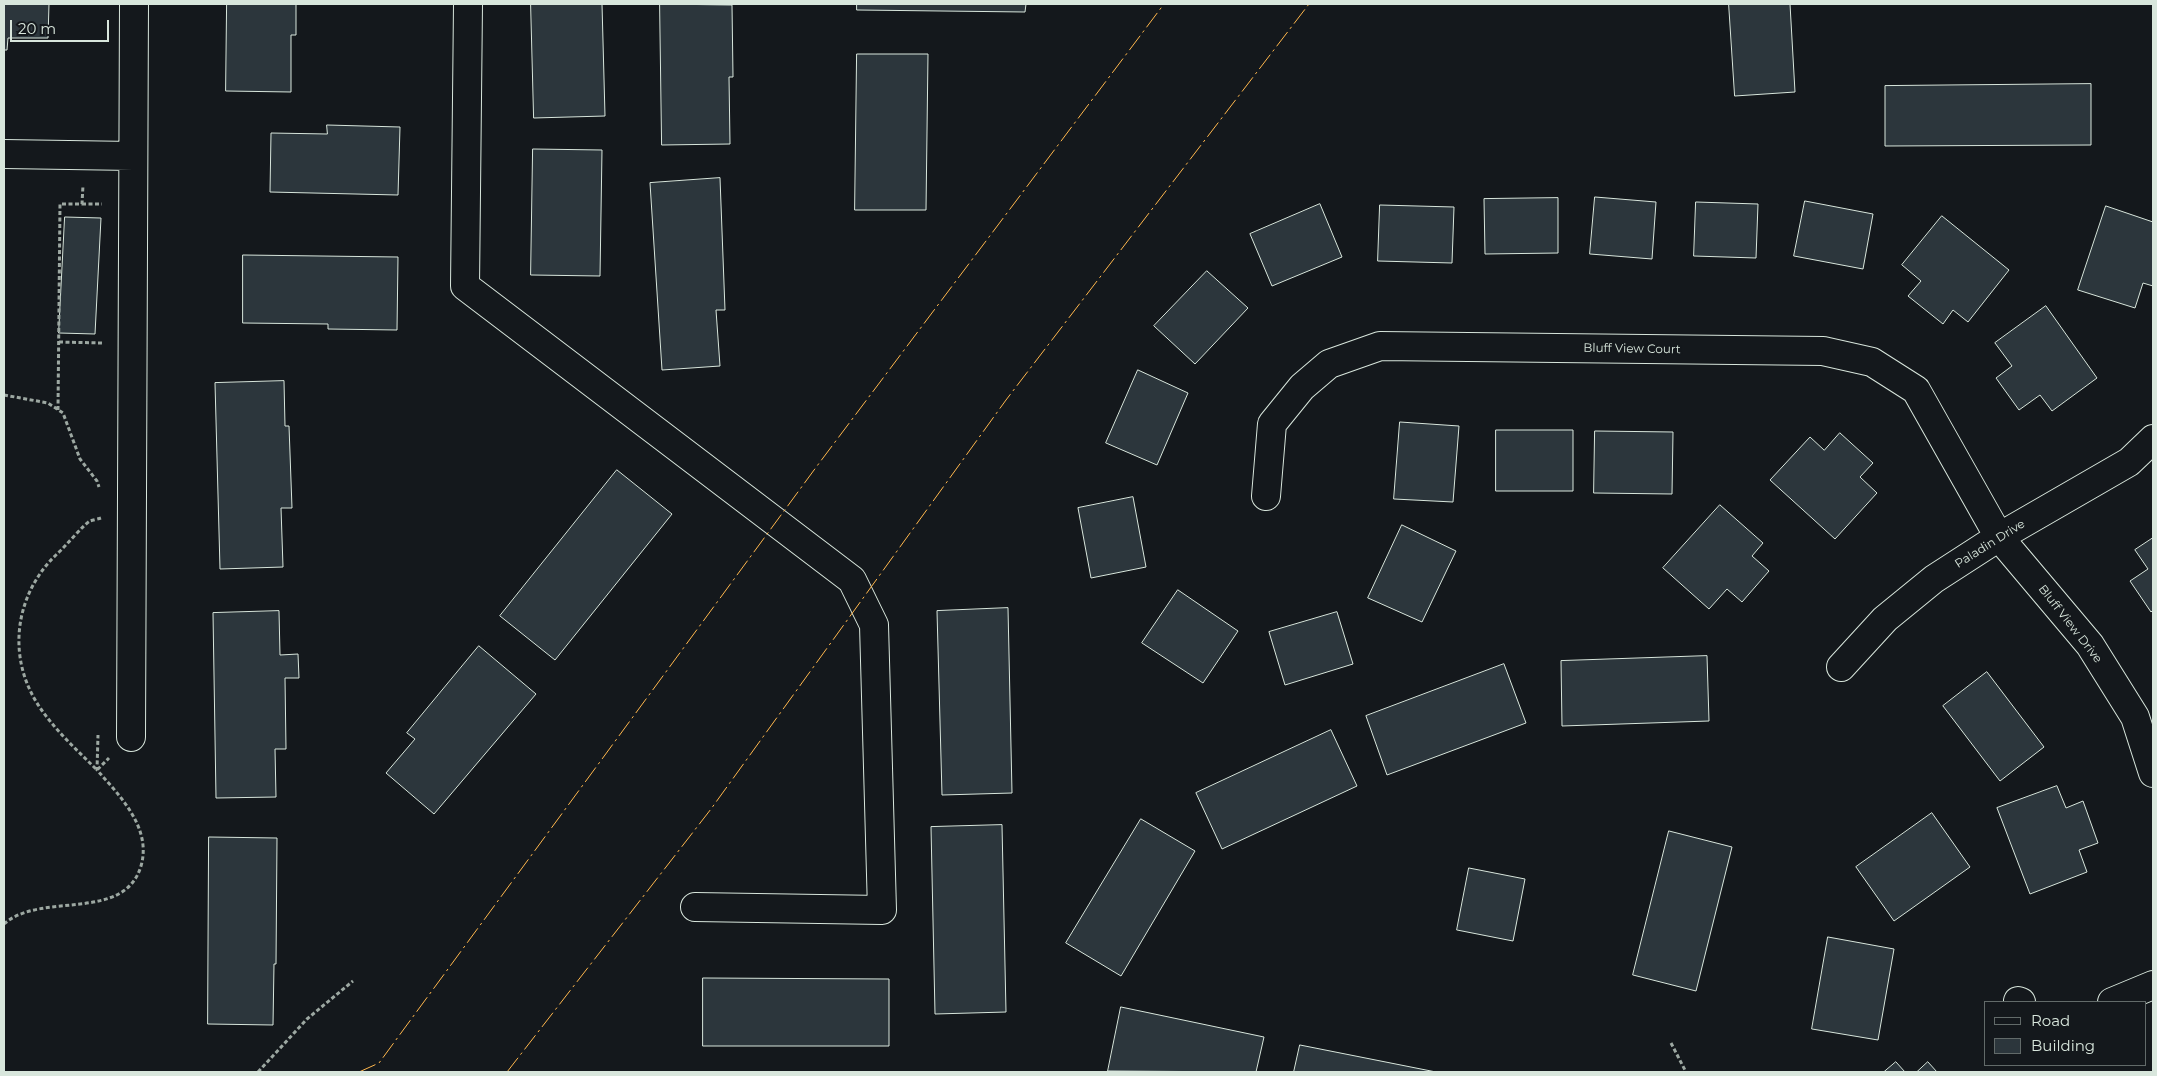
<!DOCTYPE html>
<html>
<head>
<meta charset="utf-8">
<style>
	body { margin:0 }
	#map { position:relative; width:2157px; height:1076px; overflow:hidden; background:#14181c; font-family:Montserrat,sans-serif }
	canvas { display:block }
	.frame { position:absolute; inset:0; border:5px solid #d8e6dc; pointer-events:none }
	.legend { position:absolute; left:1984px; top:1001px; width:162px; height:65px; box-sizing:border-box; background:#14181c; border:1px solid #626a69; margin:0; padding:6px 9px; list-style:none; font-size:15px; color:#d8e6dc }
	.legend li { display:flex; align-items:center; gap:10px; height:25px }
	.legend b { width:25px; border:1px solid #626a69 }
	.scale { position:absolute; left:10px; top:20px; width:99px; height:22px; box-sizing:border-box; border:2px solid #d8e6dc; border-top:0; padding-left:6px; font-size:15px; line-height:18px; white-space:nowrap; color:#d8e6dc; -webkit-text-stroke:4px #14181c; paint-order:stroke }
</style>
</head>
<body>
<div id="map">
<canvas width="2157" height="1076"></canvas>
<div class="frame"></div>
<ul class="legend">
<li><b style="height:6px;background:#14181c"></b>Road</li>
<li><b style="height:14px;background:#2c363c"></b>Building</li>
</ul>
<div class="scale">20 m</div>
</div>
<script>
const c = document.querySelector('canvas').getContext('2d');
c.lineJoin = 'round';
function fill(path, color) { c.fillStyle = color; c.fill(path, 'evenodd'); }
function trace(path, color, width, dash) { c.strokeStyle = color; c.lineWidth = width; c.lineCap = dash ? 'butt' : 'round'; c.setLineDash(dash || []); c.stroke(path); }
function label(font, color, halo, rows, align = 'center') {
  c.font = font + ' Montserrat,sans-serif'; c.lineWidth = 4; c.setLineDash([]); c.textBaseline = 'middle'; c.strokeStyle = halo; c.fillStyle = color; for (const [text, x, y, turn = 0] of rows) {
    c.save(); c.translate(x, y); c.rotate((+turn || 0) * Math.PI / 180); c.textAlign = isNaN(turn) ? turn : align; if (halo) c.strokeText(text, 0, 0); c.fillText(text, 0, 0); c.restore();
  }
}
const building = new Path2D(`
	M4 4H49L48 38H8L7 50H4Z
	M227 4H296V35H291V92L226 91Z
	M531 4H602L605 116 534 118Z
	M660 4 732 5 733 77H729L730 144 662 145Z
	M857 4H1026L1025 12 857 10Z
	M1729 4H1790L1795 92 1735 96Z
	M857 54H928L926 210H855Z
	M2091 84V145L1885 146V86Z
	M327 125 400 127 398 195 270 192 271 133 327 134Z
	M533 149 602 150 600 276 531 275Z
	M720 178 725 310H716L720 366 662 370 650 183Z
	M1595 197 1656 202 1652 259 1590 254Z
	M1558 198V253L1485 254 1484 199Z
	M1805 201 1873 214 1863 269 1794 256Z
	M1696 202 1758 204 1756 258 1694 256Z
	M1320 204 1342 257 1272 286 1250 234Z
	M1380 205 1454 207 1452 263 1378 261Z
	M2106 206 2153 222V286L2143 283 2135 308 2078 290Z
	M1942 216 2009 270 1968 322 1953 310 1943 324 1908 296 1921 281 1902 265Z
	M65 217 101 218 95 334 59 333Z
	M243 255 398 257 397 330 328 329V324L243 323Z
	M1207 271 1248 308 1195 364 1154 326Z
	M2046 306 2097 378 2052 411 2040 395 2019 410 1996 378 2012 366 1995 343Z
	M1138 370 1188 393 1157 465 1106 443Z
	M284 381 285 426H289L292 508H281L283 567 220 569 215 383Z
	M1400 422 1459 426 1453 502 1394 499Z
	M1496 430H1573V491H1496Z
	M1595 431 1673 432 1672 494 1594 493Z
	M1840 433 1873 463 1860 477 1877 493 1835 539 1770 480 1810 437 1824 450Z
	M617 470 672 514 555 660 500 616Z
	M1133 497 1146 567 1091 578 1078 508Z
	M1720 505 1763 543 1752 556 1769 571 1742 602 1727 589 1709 609 1663 568Z
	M1402 525 1456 551 1422 622 1368 598Z
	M2153 538V610L2151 612 2130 581 2148 569 2135 550Z
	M1178 590 1238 631 1203 683 1142 643Z
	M1008 608 1012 793 942 795 937 611Z
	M279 611 280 655 298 654 299 678H285L286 749H275L276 797 216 798 213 613Z
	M1337 612 1353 664 1285 685 1269 632Z
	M479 646 536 694 434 814 386 773 415 739 407 733Z
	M1707 656 1709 721 1562 726 1561 661Z
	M1504 664 1526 723 1387 775 1366 716Z
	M1987 672 2044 747 2000 781 1943 706Z
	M1331 730 1357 786 1222 849 1196 793Z
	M2057 786 2066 808 2083 801 2098 843 2079 850 2087 872 2030 894 1997 808Z
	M1932 813 1970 867 1894 921 1856 867Z
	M1141 819 1195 851 1121 976 1066 943Z
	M1002 825 1006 1012 935 1014 931 827Z
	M1669 831 1732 847 1696 991 1633 975Z
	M209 837 277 838 276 964H274L273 1025 208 1024Z
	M1469 868 1525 879 1513 941 1457 930Z
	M1828 937 1894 949 1878 1040 1812 1029Z
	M703 978 889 979V1046H703Z
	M1121 1007 1264 1037 1256 1072 1108 1071Z
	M1300 1045 1436 1072H1294Z
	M1896 1062 1905 1072H1884Z
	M1928 1062 1937 1072H1917Z`);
fill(building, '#2c363c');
trace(building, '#d8e6dc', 1);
const minor = new Path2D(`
	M468 4 465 286 852 580 874 625 882 910 695 907
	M4 154 133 156
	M1266 496 1272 424 1302 387 1329 364 1380 346 1823 351 1872 362 1916 390 1999 537 2090 645 2135 717 2153 773
	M1841 667 1885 619 1934 579 1999 537 2129 462 2153 439
	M131 737 134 4
	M2018 1001 2021 1002
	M2112 1002 2153 985`);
trace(minor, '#d8e6dc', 30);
trace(new Path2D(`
	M82 204H102
	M59 342 103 343
	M4 395 48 403 63 413 80 459 97 481 99 487
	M58 410 60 204H82L83 185
	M101 518C98 519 93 520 90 521 83 525 66 546 58 553 17 591 7 650 34 698 50 726 75 748 97 770L109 758
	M4 924C41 891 124 923 141 866 152 828 120 796 97 770L98 735
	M1671 1043 1686 1072
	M258 1072 307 1019 353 981`), '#9da8a2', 3, [4, 2.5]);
trace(minor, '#14181c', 28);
trace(new Path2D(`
	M359 1072 379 1063 817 466 1164 4
	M507 1072 711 809 1006 400 1309 4`), '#ffb74d', 1, [18, 4, 2.5, 4]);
label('12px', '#d8e6dc', '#14181c', [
	["Bluff View Court",1632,349,1],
	["Paladin Drive",1990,544,-32],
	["Bluff View Drive",2070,624,52]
]);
</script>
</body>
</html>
